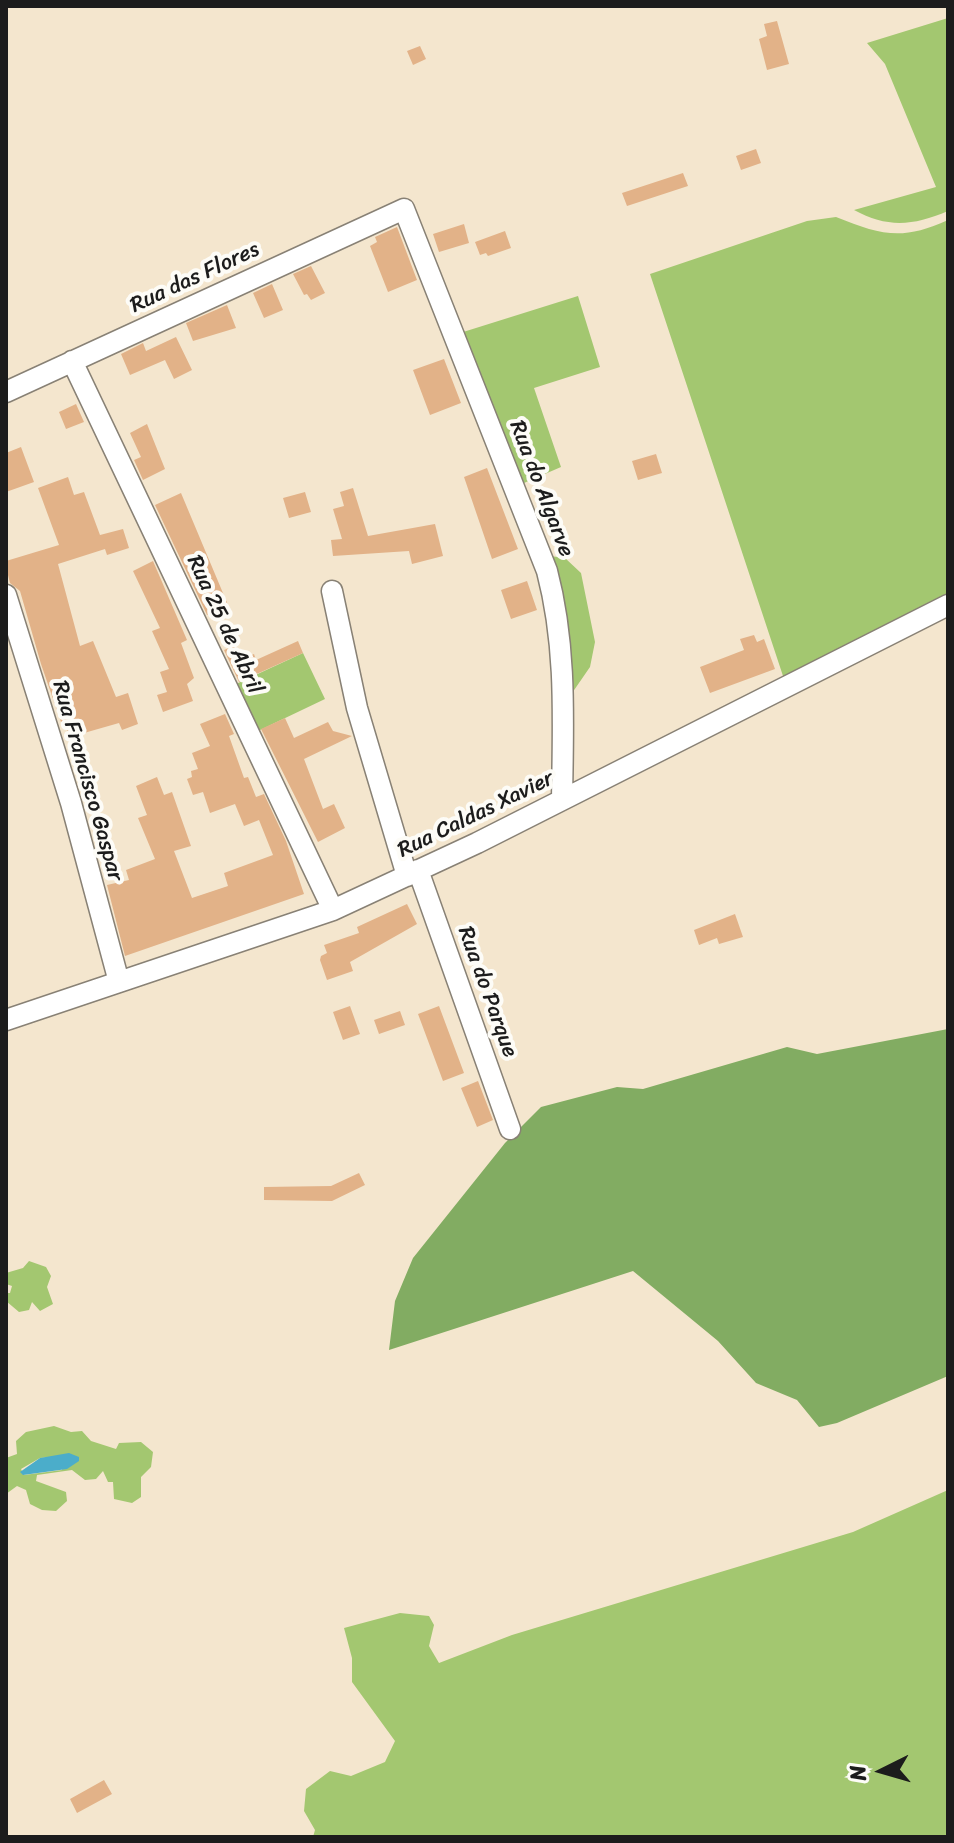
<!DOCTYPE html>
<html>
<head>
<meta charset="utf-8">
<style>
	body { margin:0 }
	#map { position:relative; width:954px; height:1843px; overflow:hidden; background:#f4e6ce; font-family:Sriracha,sans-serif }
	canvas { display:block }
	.frame { position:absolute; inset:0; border:8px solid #1c1c1c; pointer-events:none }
	.north { position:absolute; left:842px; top:1731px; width:80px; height:80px; -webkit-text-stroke:6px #fdfcf7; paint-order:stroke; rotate:265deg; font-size:22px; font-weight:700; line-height:32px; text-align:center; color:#1c1c1c }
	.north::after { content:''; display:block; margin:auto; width:28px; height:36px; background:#1c1c1c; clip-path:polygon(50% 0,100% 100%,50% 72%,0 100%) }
</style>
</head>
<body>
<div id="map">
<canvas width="954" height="1843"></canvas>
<div class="frame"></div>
<div class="north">N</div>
</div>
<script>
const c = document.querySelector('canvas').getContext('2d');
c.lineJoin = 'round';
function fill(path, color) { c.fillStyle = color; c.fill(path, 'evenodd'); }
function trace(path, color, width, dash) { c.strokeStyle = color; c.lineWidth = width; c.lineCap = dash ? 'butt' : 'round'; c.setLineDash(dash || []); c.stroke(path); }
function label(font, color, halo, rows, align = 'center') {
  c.font = font + ' Sriracha,sans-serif'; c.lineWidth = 8; c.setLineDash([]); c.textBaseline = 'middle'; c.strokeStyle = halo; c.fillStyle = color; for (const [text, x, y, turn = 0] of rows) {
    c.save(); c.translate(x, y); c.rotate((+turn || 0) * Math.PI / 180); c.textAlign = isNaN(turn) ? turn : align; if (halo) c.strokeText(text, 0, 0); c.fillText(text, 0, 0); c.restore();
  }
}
fill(new Path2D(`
	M948 18V211C913 226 887 228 854 210L936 187 885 64 867 43Z
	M836 217C881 235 902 241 948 220V596L784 679 650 274 807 221Z
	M578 296 600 367 534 388 561 467 524 483 460 333Z
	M550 556 565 558 581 573 595 642 590 667 570 696Z
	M303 653 325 699 258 731 236 684Z
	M29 1261 46 1267 51 1276 47 1287 53 1304 40 1311 32 1302 29 1310 19 1312 6 1301V1293H10L12 1286 6 1284V1273L23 1268Z
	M54 1426 71 1432 82 1431 91 1441 116 1449 119 1443 141 1442 153 1452 151 1467 141 1477V1497L132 1503 114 1499 113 1482H108L103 1471 96 1479 85 1480 72 1470 37 1475 36 1481 66 1492 67 1501 56 1511 42 1510 30 1504 26 1490 17 1486 6 1494V1458L17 1454 16 1441 26 1432ZM65 1456 62 1470 24 1475 21 1469 40 1458Z
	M948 1490V1837H313L315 1830 304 1811 306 1789 330 1771 351 1776 385 1762 395 1741 352 1682V1658L344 1628 400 1613 429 1616 434 1625 429 1646 439 1663 512 1635 853 1532Z`), '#a3c770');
fill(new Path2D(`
	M948 1029V1376L837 1423 819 1427 797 1400 756 1383 718 1341 633 1271 389 1350 395 1301 413 1258 505 1143 541 1107 617 1087 643 1089 787 1047 817 1054Z`), '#82ac62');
fill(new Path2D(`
	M69 1453 79 1457V1461L67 1469 23 1475 20 1472 40 1458Z`), '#4badca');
fill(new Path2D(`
	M777 21 789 64 767 70 759 39 767 36 764 24Z
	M420 46 426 59 413 65 407 51Z
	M756 149 761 163 741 170 736 156Z
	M683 173 688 186 627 206 622 193Z
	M464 224 469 243 439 252 433 234Z
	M397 227 417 280 388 292 370 246 377 242 375 237Z
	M505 231 511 248 488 256 486 253 480 255 475 242Z
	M311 266 325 293 311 300 307 294 304 295 293 274Z
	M272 284 283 310 264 318 253 293Z
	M227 305 236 328 193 341 186 323Z
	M176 337 192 370 174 379 165 360 130 375 121 354 143 343 146 351Z
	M444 359 461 403 430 415 413 370Z
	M76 404 84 422 66 429 59 412Z
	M147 424 165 469 143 480 134 460 141 457 130 433Z
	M21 447 34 482 6 492V453Z
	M656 454 662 473 638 480 632 461Z
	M487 468 518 549 492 559 464 477Z
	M68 477 74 495 84 492 100 535 123 529 129 548 107 555 105 549 58 564 80 646 93 641 116 697 128 693 138 724 122 730 119 723 70 737 66 727 63 728 41 664 20 591 10 583 6 567V561L59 545 38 488Z
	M353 488 368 536 435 524 443 556 412 564 409 551 333 556 331 540 342 539 333 509 344 506 340 492Z
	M305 492 311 512 289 518 283 498Z
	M181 493 228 605 207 615 155 505Z
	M153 561 187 640 181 643 194 678 187 684 193 701 163 712 157 695 167 692 160 672 169 669 152 631 160 628 133 571Z
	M527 581 537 610 511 619 501 590Z
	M754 635 757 642 764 639 775 669 710 693 700 667 744 650 740 639Z
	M298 641 303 653 239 682 224 650 234 646 239 656 247 652 249 656 254 654 256 660Z
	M225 714 234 734 229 736 244 778 248 777 256 797 264 794 286 841 304 894 125 956 107 885 129 880 126 870 155 859 138 818 147 815 136 786 157 777 164 795 172 792 191 846 174 851 192 898 228 886 224 873 273 855 259 820 244 826 235 804 210 813 203 792 193 795 187 779 192 777 191 771 198 769 192 753 210 746 200 724Z
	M285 718 294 738 328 722 333 731 352 736 304 759 323 809 334 804 345 828 318 842 261 729Z
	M407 904 417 924 350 962 353 971 327 980 320 960 321 956 327 953 324 945 359 933 357 927Z
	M735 914 743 937 719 944 717 938 699 945 694 930Z
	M350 1006 360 1034 343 1040 333 1012Z
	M439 1006 464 1073 443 1081 418 1014Z
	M400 1011 405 1025 379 1034 374 1020Z
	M478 1081 493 1120 477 1127 461 1088Z
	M359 1173 365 1185 332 1201 264 1200V1187L331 1186Z
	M104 1780 112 1794 77 1813 70 1799Z`), '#e2b288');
const street = new Path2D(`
	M72 361 333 910
	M6 392 404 209 547 571C567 647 563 722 562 800
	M332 591 357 708 407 876
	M6 595 71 803 119 982
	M418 870 510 1129
	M6 1020 333 910 477 843 948 605`);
trace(street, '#888175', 23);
trace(street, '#fff', 20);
label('22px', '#1c1c1c', '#fdfcf7', [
	["Rua das Flores",195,278,-25],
	["Rua do Algarve",541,489,69],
	["Rua 25 de Abril",224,625,65],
	["Rua Francisco Gaspar",87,781,74],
	["Rua Caldas Xavier",476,815,-26],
	["Rua do Parque",487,992,70]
]);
</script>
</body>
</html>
